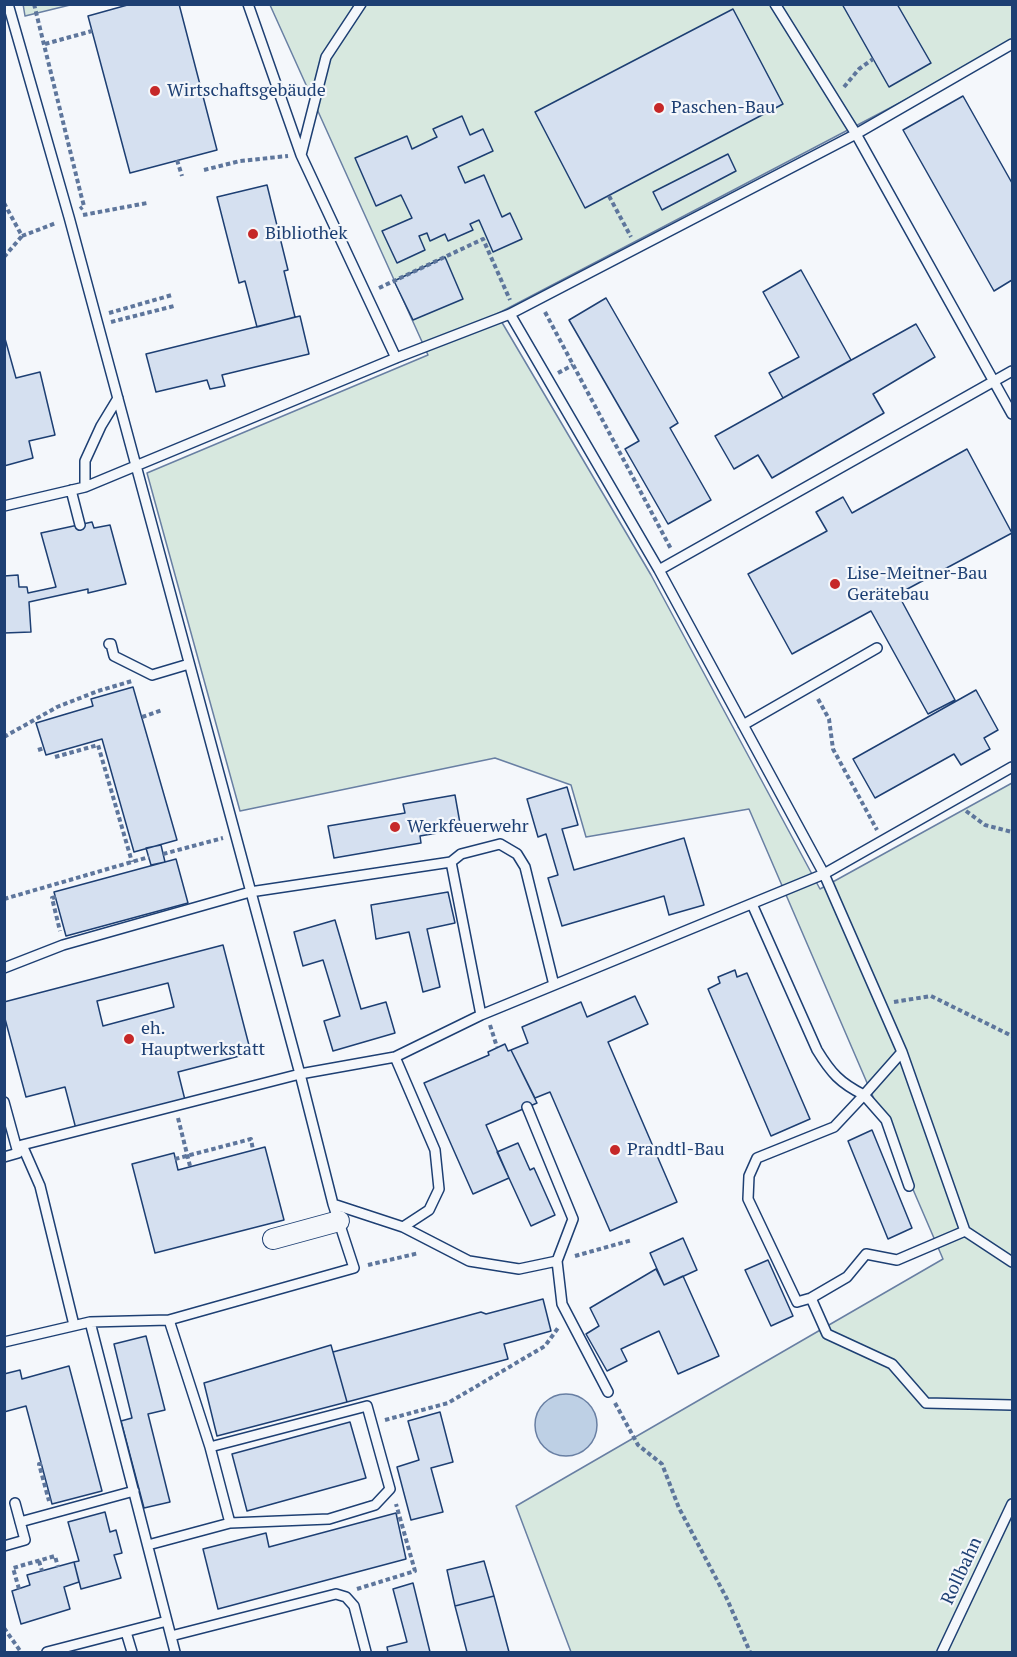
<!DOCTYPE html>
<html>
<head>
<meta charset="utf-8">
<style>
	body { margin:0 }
	#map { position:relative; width:1017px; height:1657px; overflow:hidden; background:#f4f7fb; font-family:"PT Serif",serif }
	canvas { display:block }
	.frame { position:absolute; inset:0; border:6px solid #1d3f73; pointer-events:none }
</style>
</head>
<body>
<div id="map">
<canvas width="1017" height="1657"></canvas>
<div class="frame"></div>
</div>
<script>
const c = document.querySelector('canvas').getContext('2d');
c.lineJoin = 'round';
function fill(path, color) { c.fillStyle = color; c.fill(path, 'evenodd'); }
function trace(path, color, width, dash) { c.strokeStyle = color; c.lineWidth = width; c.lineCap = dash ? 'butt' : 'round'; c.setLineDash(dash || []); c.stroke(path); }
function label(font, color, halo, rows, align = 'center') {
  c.font = font + ' "PT Serif",serif'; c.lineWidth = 4.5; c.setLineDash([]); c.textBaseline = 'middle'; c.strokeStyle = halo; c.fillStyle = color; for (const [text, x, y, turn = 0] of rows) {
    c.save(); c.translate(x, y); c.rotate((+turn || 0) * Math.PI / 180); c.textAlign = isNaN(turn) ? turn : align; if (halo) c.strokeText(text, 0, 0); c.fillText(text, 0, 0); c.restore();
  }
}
const green = new Path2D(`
	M23 4H70V5L25 16Z
	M270 5H1012V44L497 314 651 575 820 889 1012 783V1652H571L516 1506 943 1259 749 809 586 837 571 785 495 758 240 811 147 473 428 355Z`);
fill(green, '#d7e8df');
trace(green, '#687fa3', 1.5);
const water = new Path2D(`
	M535 1425a31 31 0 1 1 62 0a31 31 0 1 1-62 0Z`);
fill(water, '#bed0e5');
trace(water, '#687fa3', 1.5);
const building = new Path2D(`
	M131 4H179L217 150 130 173 88 16Z
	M842 4H897L931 63 889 87Z
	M733 9 783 104 585 208 535 112Z
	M963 96 1012 183V280L994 291 903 130Z
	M462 116 470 135 483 129 493 151 458 167 465 183 484 175 502 217 510 213 522 239 493 252 479 220 470 224 473 230 448 241 445 234 430 241 427 233 419 236 425 250 397 263 382 231 412 218 401 195 376 206 355 158 407 136 412 149 437 137 433 129Z
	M728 154 736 171 662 210 653 192Z
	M267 185 288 270 284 271 295 317 257 327 245 281 239 283 217 197Z
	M445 257 463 299 413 320 394 281Z
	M801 270 851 360 783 398 769 373 799 357 763 292Z
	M606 298 678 423 670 428 711 500 668 524 625 449 639 441 569 320Z
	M300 316 309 354 222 375 225 386 210 389 207 380 156 392 146 354Z
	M916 324 935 357 873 394 884 413 772 478 758 455 734 469 715 436Z
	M4 335 16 378 40 372 55 435 29 441 33 458 4 466Z
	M967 449 1012 533 898 594 955 700 928 714 871 611 792 654 748 574 827 531 816 512 843 497 852 513Z
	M92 522 94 528 110 525 126 584 88 593V589L29 602 31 632 4 633V576L18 575 19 587H27L28 593 56 587 41 533Z
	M133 687 177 840 134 852 102 739 46 755 36 723 93 706 91 699Z
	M976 690 998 730 984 738 990 749 961 765 954 754 875 798 853 759Z
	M567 787 578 825 562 829 574 870 684 838 704 905 669 915 664 896 562 926 548 878 558 875 546 834 538 837 527 799Z
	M455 795 461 829 420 836 421 843 334 858 328 826 405 813 403 804Z
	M161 845 165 862 151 865 146 848Z
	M176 859 188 903 66 936 54 892Z
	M448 892 455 923 427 929 440 987 423 992 409 932 376 939 371 905Z
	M335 920 361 1009 386 1002 395 1033 333 1051 324 1021 340 1016 323 960 303 966 294 932Z
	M223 945 251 1053 178 1072 185 1100 76 1129 65 1087 26 1097 4 1015V1002ZM168 983 174 1007 103 1026 97 1001Z
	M735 970 737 977 747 973 810 1119 771 1136 708 989 720 983 718 977Z
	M635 996 648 1024 608 1042 677 1202 610 1231 550 1092 535 1098 511 1050 528 1043 522 1027 581 1002 587 1017Z
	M505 1044 508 1051 511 1050 537 1103 486 1125 509 1178 473 1194 424 1083 489 1055 488 1052Z
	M872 1130 912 1228 888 1239 848 1141Z
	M518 1143 530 1170 534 1168 555 1215 531 1226 497 1152Z
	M265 1147 284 1220 155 1253 132 1164 174 1153 178 1170Z
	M683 1238 697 1270 664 1285 650 1253Z
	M768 1260 793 1316 771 1326 745 1270Z
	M656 1269 664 1285 683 1276 719 1356 678 1374 659 1331 621 1349 627 1361 607 1371 586 1334 599 1326 590 1308Z
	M543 1299 551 1331 504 1344 508 1359 347 1402 333 1352 481 1312 486 1314Z
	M146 1336 165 1410 148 1414 170 1502 144 1508 121 1421 132 1418 114 1344Z
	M331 1345 347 1402 217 1436 204 1383Z
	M69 1366 102 1491 52 1504 26 1406 4 1412V1374L20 1370 22 1379Z
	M440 1412 453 1462 431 1468 443 1512 411 1520 397 1467 419 1460 408 1421Z
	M350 1422 366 1478 247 1511 232 1454Z
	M105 1512 110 1532 116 1530 122 1553 114 1555 121 1578 81 1589 74 1562 79 1561 68 1522Z
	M396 1513 406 1559 218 1609 203 1549 266 1533 269 1547Z
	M484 1561 494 1596 455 1606 447 1570Z
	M74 1562 79 1582 64 1587 70 1609 21 1624 12 1591 30 1585 27 1575Z
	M413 1583 430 1652H388L387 1647 407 1642 393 1589Z
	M494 1596 509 1652H467L455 1606Z`);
fill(building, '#d5e0f0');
trace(building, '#1d3f73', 1.5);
const lane = new Path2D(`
	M248 4 301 155
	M361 4 326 57 301 155 396 358
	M775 4 856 134 1012 414
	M510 314 659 570 824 874 902 1052 965 1231 1012 1262
	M85 487V461L101 426 118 398
	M71 490 80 525
	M4 506 85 487 396 358 510 314 856 134 1012 44
	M659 570 1012 371
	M109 644H111L114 656 152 675 189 664
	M743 725 877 648
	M451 862 461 854 500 844 517 854 525 867 554 985
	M752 904 817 1050C831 1073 840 1083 864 1095L902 1052
	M4 968 63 945 250 892 451 862 481 1015
	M395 1057 435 1150 439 1189 429 1210 403 1227
	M4 1102 18 1153
	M527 1107 573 1219 557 1261 562 1304 608 1392
	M22 1145 40 1186 74 1325
	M4 1157 18 1153 22 1145 300 1074 395 1057 481 1015 824 874 1012 767
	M909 1186 886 1120 864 1095 834 1127 757 1158 749 1176 748 1199 797 1302 811 1298 847 1277 866 1254 897 1260 965 1231
	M333 1204 403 1227 469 1261 519 1269 557 1261
	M811 1298 827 1334 892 1364 926 1403 1012 1405
	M90 1322 175 1652
	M4 1342 90 1322 169 1320 354 1268 333 1204 300 1074 69 217 8 4
	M210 1447 367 1406 390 1489 375 1505 329 1519 230 1523
	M20 1522 134 1491
	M148 1545 230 1523 210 1447 169 1320
	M4 1546 25 1540 15 1503
	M126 1632 132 1652
	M171 1636 336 1594 346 1597 354 1606 366 1652
	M47 1652 167 1621
	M942 1652 1012 1504`);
const street = new Path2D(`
	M273 1239 339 1221`);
trace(lane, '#1d3f73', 12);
trace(street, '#1d3f73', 22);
trace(new Path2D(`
	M34 4 81 195 84 206 80 209
	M45 44 92 31
	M844 87 859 69 873 59
	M177 160 182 176
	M204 170 240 161 288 156
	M609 196 631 237
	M4 203 22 236 56 223
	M83 215 147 203
	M4 257 22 236
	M379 288 483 239 510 300
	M545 312 671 549
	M109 313 172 295
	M111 322 174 306
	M558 373 573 365
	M818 699 829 719 833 749 877 830
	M142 717 162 710
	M4 737 57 707 98 691 132 681
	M38 750 44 748
	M55 757 98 745 132 862
	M966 811 985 825 1012 832
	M163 854 223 838
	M56 897 52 898 60 931
	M4 899 149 857
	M894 1002 931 996 1012 1036
	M490 1025 497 1047
	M178 1118 190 1166
	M175 1159 251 1139 253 1150
	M575 1256 632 1240
	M368 1265 419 1253
	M615 1403 638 1445 662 1464 679 1508 727 1599 750 1652
	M385 1420 448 1403 545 1346 558 1328
	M42 1464H39L49 1501
	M39 1561 42 1571
	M19 1589 13 1568 55 1556 58 1567
	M357 1589 415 1571 396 1504
	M4 1628 21 1652`), '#5e769c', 4, [4.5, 3]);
trace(lane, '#f4f7fb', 9);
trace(street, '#f4f7fb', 20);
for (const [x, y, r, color] of [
	[155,91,6,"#c62828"],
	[659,108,6,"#c62828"],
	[253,234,6,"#c62828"],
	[835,584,6,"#c62828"],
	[395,827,6,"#c62828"],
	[129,1039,6,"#c62828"],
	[615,1150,6,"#c62828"]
]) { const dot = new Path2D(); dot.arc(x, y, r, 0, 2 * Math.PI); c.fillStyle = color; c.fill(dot); trace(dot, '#f4f7fb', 2); }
label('18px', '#1d3f73', '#f4f7fb', [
	["Wirtschaftsgebäude",167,91],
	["Paschen-Bau",671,108],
	["Bibliothek",265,234],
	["Lise-Meitner-Bau",847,574],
	["Gerätebau",847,595],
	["Werkfeuerwehr",407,827],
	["eh.",141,1029],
	["Hauptwerkstatt",141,1050],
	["Prandtl-Bau",627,1150]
], 'left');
label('18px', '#1d3f73', '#f4f7fb', [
	["Rollbahn",962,1571,-65]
]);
</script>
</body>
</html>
